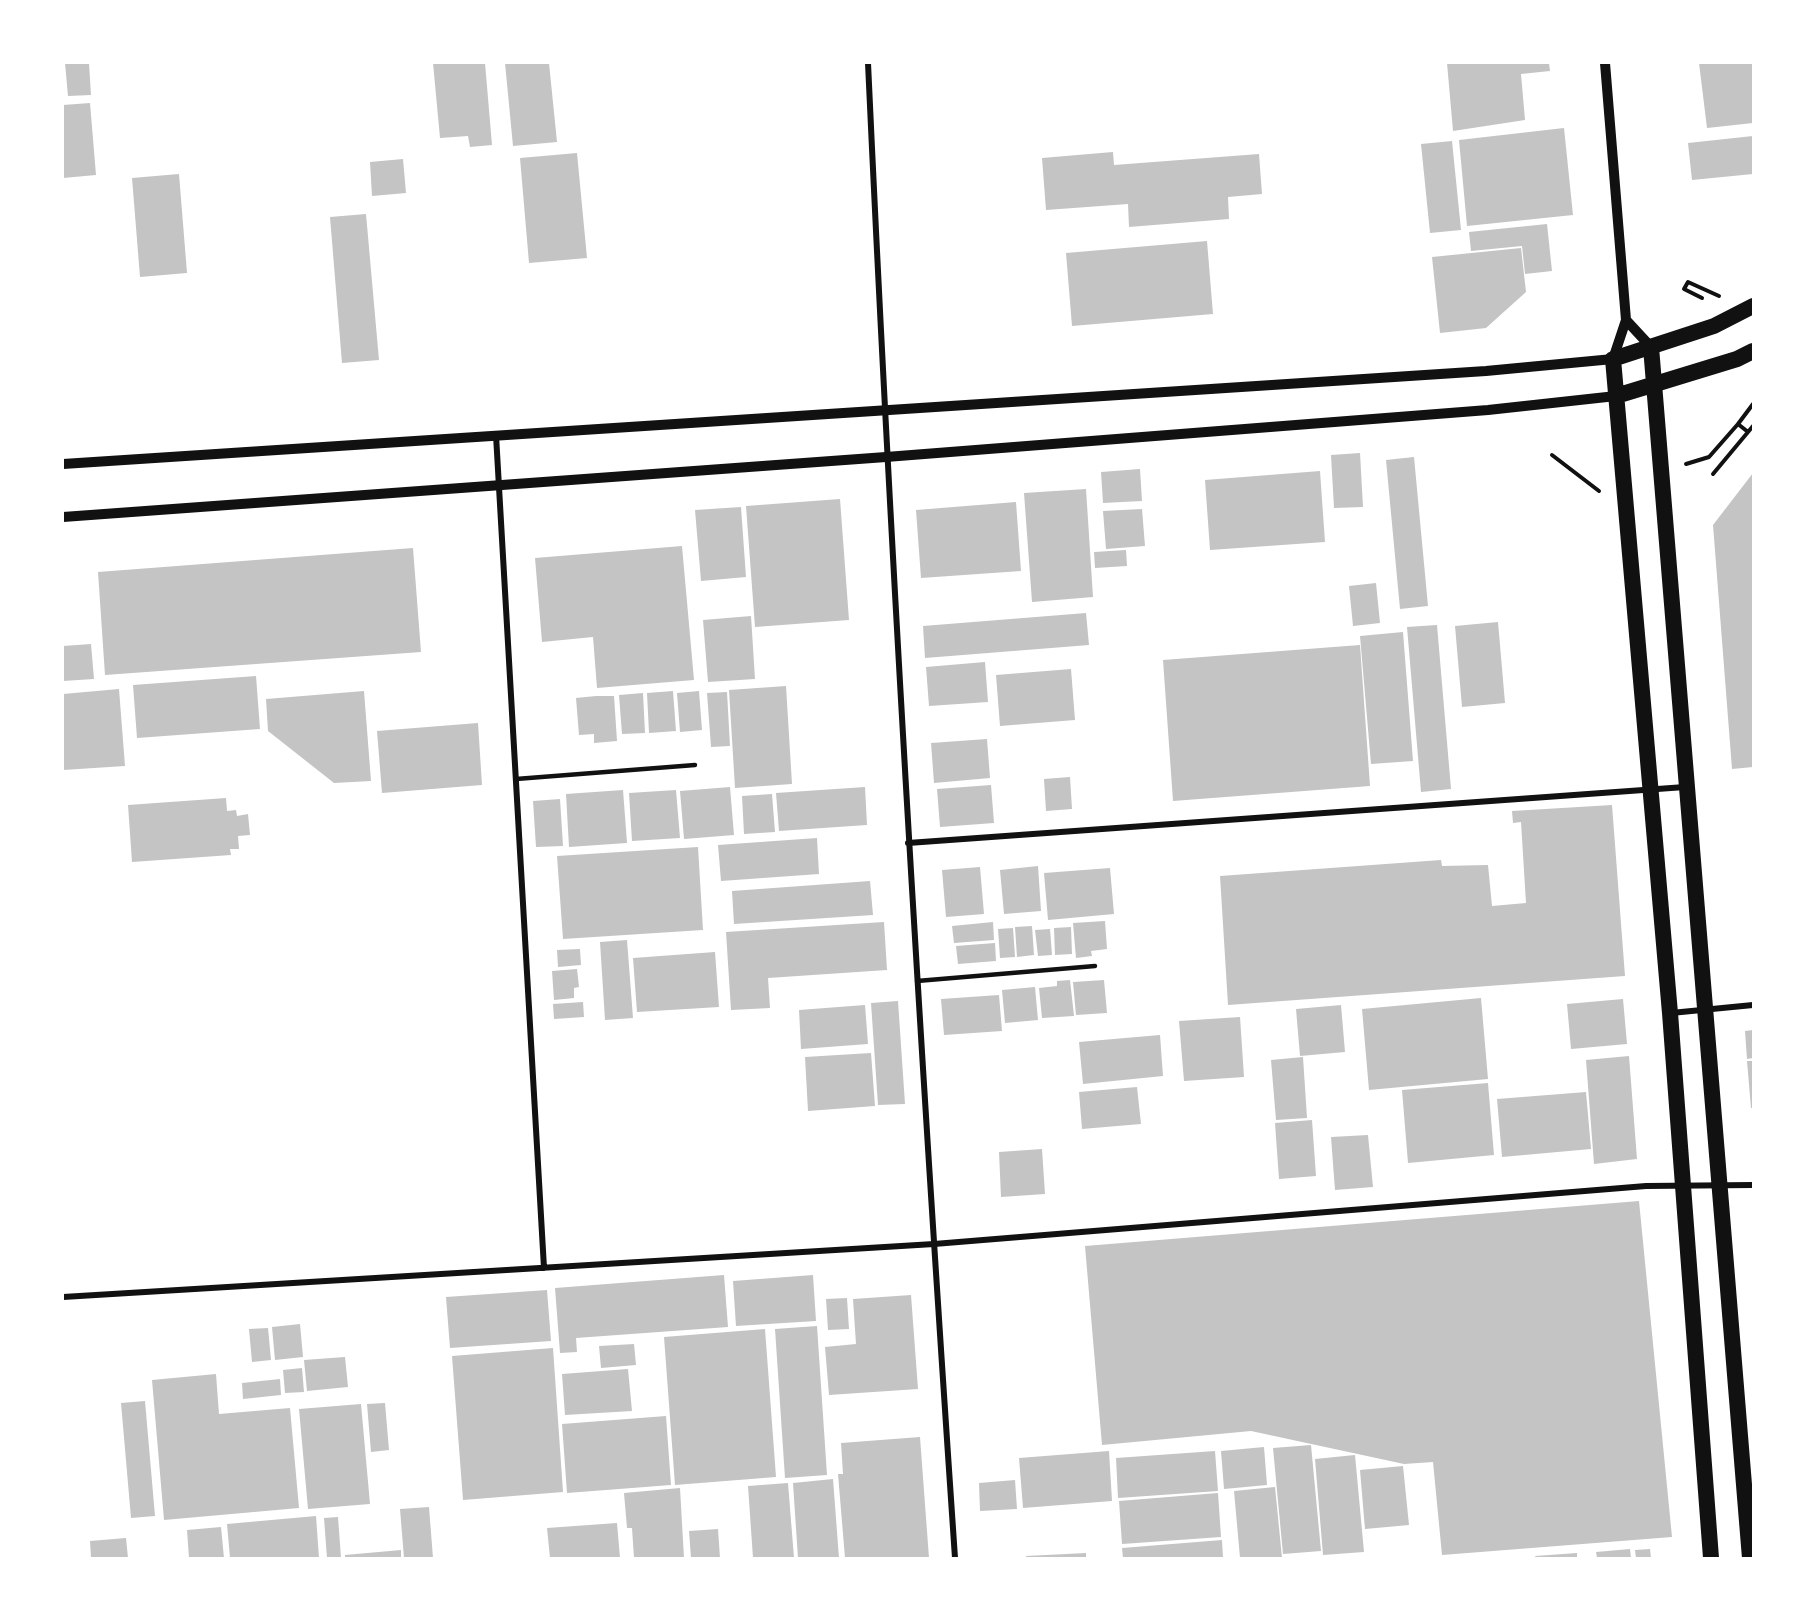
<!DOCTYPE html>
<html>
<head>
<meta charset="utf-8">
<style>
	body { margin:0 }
	#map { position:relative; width:1816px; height:1621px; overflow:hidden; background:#fff; font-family:"PT Sans",sans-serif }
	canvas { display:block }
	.frame { position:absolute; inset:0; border:64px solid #fff; pointer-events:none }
</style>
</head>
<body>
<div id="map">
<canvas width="1816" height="1621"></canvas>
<div class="frame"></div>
</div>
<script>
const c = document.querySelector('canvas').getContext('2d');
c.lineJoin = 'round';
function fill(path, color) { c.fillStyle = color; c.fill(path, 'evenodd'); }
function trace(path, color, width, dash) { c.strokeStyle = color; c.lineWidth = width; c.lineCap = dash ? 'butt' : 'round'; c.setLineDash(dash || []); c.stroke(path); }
fill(new Path2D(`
	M65 63H89L91 95 68 96Z
	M433 63H485L492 145 470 147 468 136 440 138Z
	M505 63H549L557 142 513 146Z
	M1447 63H1549L1550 71 1521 74 1525 120 1453 131Z
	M1699 63H1753V123L1707 128Z
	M90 103 96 175 63 178V105Z
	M1564 128 1573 215 1467 226 1459 140Z
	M1753 136V174L1692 180 1688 143Z
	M1452 141 1461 230 1430 233 1421 144Z
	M1113 152 1114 165 1259 154 1262 194 1228 197 1229 219 1129 227 1128 204 1046 210 1042 158Z
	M577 153 587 258 529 263 520 158Z
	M403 159 406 193 372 196 370 162Z
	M179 174 187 273 140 277 132 178Z
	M366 214 379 360 342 363 330 217Z
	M1547 224 1552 271 1525 274 1522 246 1471 251 1469 232Z
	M1207 241 1213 314 1072 326 1066 253Z
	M1521 248 1526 292 1486 328 1440 333 1432 257Z
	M1360 453 1363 507 1334 508 1331 455Z
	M1414 457 1428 606 1400 609 1386 460Z
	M1140 469 1142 501 1103 503 1101 472Z
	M1320 471 1325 542 1210 550 1205 480Z
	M1753 473V767L1732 769 1713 525Z
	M1086 489 1093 597 1032 602 1024 493Z
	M840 499 849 620 755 627 746 506Z
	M1016 502 1021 571 921 578 916 510Z
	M741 507 746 577 701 581 695 510Z
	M1142 509 1145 546 1106 549 1103 511Z
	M682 546 694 680 597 688 593 637 542 642 535 558Z
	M413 548 421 652 105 675 98 572Z
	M1126 550 1127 566 1095 568 1094 552Z
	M1376 583 1380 623 1353 626 1349 586Z
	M1086 613 1089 645 925 658 923 626Z
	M751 616 755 679 708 682 703 620Z
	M1498 622 1505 703 1462 707 1455 626Z
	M1437 625 1451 789 1421 792 1407 627Z
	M1403 632 1413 761 1371 764 1360 636Z
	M91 644 94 679 63 681V646Z
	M1360 645 1370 786 1173 801 1163 660Z
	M985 662 988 702 929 706 926 667Z
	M1071 669 1075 720 1000 726 996 675Z
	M256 676 260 729 137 738 133 685Z
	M786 686 792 784 735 788 729 690Z
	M119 689 125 766 63 770V694Z
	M364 691 371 781 334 783 268 731 266 699Z
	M673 691 676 731 649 733 647 693Z
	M699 691 702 730 680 732 677 693Z
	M727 692 730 746 711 747 707 693Z
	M643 693 645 733 622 734 619 695Z
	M596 696H614L617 741 594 743V734L579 735 576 698Z
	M478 723 482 785 382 793 377 731Z
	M987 739 990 778 934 783 931 743Z
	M1070 777 1072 809 1046 811 1044 779Z
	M991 785 994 823 940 827 937 789Z
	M730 787 734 835 684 839 680 791Z
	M865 787 867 825 779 831 776 793Z
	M623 790 627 843 569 847 566 794Z
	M676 790 680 838 632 841 629 793Z
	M772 794 775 832 744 834 742 796Z
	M226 798 227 811 236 810 237 816 248 814 250 835 238 836 239 849H230L231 855 132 862 128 805Z
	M560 799 563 846 536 847 533 801Z
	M1612 805 1625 976 1228 1005 1220 876 1441 860 1442 866 1488 865 1492 906 1526 903 1521 822 1513 823 1512 811Z
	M817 838 819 874 721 881 718 845Z
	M698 847 703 930 563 939 557 856Z
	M1038 866 1041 911 1004 914 1000 870Z
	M980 867 984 914 946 917 942 870Z
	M1110 868 1114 914 1048 920 1044 873Z
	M870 881 873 915 734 924 732 891Z
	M1105 921 1107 949 1091 951 1092 956 1076 958 1073 923Z
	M884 922 887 970 768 978 770 1008 731 1010 726 932Z
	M993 922 994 940 954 943 952 926Z
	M1032 926 1034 955 1017 957 1015 927Z
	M1071 927 1072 954 1055 955 1054 928Z
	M1013 928 1015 957 1000 958 998 929Z
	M1050 929 1052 955 1038 956 1035 930Z
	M627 940 633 1018 605 1020 600 942Z
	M995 943 996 961 958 964 956 946Z
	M580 949 581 965 558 967 557 950Z
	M715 952 719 1007 637 1012 633 958Z
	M577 969 579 987 574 988V998L554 1000 552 971Z
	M1070 980 1074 1016 1042 1018 1039 988 1057 986V981Z
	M1104 980 1107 1013 1076 1015 1073 982Z
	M1035 987 1038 1020 1005 1023 1002 990Z
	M999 995 1002 1031 944 1035 941 999Z
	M1481 998 1488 1079 1369 1090 1362 1009Z
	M1623 999 1627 1044 1571 1049 1567 1004Z
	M898 1001 905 1104 878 1105 871 1003Z
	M583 1002 584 1017 554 1019 553 1004Z
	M865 1005 868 1044 801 1049 799 1010Z
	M1341 1005 1345 1052 1300 1056 1296 1009Z
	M1240 1017 1244 1077 1184 1081 1179 1021Z
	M1753 1030V1058L1747 1059 1745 1031Z
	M1160 1035 1163 1076 1083 1084 1079 1042Z
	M871 1053 875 1106 808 1111 805 1057Z
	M1629 1056 1637 1159 1594 1164 1586 1060Z
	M1303 1057 1307 1118 1276 1120 1271 1060Z
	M1747 1061H1753V1108H1751Z
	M1488 1083 1494 1155 1408 1163 1402 1090Z
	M1137 1087 1141 1124 1082 1129 1079 1092Z
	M1586 1092 1591 1149 1502 1157 1497 1099Z
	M1312 1120 1316 1176 1279 1179 1275 1123Z
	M1368 1135 1373 1187 1335 1190 1331 1137Z
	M1042 1149 1045 1194 1001 1197 999 1152Z
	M1639 1201 1672 1537 1442 1555 1433 1462 1404 1464 1251 1431 1102 1445 1085 1246Z
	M724 1275 728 1327 576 1338 577 1352 560 1353 555 1288Z
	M813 1275 816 1321 736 1326 733 1281Z
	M547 1290 551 1341 450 1348 446 1297Z
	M911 1295 918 1389 829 1395 825 1347 856 1344 853 1299Z
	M847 1298 849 1329 828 1330 826 1299Z
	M300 1324 303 1357 275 1360 272 1327Z
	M817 1326 827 1475 785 1478 775 1329Z
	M268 1328 271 1360 252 1362 249 1329Z
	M765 1329 776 1477 675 1485 664 1337Z
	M634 1344 636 1365 601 1368 599 1346Z
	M553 1348 563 1492 463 1500 452 1356Z
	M345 1357 348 1387 307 1391 304 1360Z
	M302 1368 304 1392 285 1393 283 1370Z
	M628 1369 632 1411 565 1415 562 1374Z
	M216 1374 219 1414 290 1408 299 1508 164 1520 152 1380Z
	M280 1379 281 1395 243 1399 242 1383Z
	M145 1401 155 1516 131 1518 121 1403Z
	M385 1403 389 1450 371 1452 367 1404Z
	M361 1404 370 1504 308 1509 299 1409Z
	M666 1416 671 1485 567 1493 562 1424Z
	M920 1437 929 1558H845L838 1474H843L841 1443Z
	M1311 1445 1321 1551 1283 1554 1273 1448Z
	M1264 1447 1267 1485 1224 1489 1221 1451Z
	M1109 1451 1112 1501 1023 1508 1019 1458Z
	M1215 1451 1218 1491 1118 1498 1116 1458Z
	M1355 1455 1364 1552 1323 1555 1315 1459Z
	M1403 1466 1409 1525 1365 1529 1360 1470Z
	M833 1479 839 1558H798L793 1483Z
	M1015 1480 1017 1509 980 1511 979 1483Z
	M788 1483 794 1558H753L748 1486Z
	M1275 1487 1282 1558H1240L1234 1491Z
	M680 1488 684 1558H634L632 1528H627L624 1493Z
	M1218 1493 1221 1537 1122 1544 1119 1501Z
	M429 1507 433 1558H404L400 1509Z
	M316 1516 319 1558H230L227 1524Z
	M338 1517 341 1558H327L324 1518Z
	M617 1523 620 1558H550L547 1528Z
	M221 1527 224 1558H189L187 1530Z
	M718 1529 720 1558H691L689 1531Z
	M126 1538 128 1558H91L90 1541Z
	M1222 1540 1223 1558H1123L1122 1548Z
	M1630 1549 1631 1558H1597L1596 1552Z
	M1650 1549 1651 1558H1636L1635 1550Z
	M401 1550V1558H345V1555Z
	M1086 1553V1558H1026V1556Z
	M1577 1553V1558H1536L1535 1556Z`), '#c4c4c4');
trace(new Path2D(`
	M1702 298 1684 289 1688 282 1719 296
	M1738 424 1753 404
	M1552 455 1599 491
	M1686 464 1709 457 1738 424 1748 432
	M1713 474 1753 426`), '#111', 4);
trace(new Path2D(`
	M516 779 695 765
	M917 981 1095 966`), '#111', 4.5);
trace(new Path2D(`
	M868 63C891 562 921 1060 955 1558
	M496 435 544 1268
	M908 843 1685 787
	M1671 1013 1753 1005
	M63 1297 934 1244 1646 1186 1753 1185`), '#111', 6);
trace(new Path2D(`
	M1626 320 1651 347
	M63 464 1486 371 1613 359 1626 320 1605 63
	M63 517 886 457 1488 410 1616 396`), '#111', 10);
trace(new Path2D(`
	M1651 347 1750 1558
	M1616 396 1737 359 1753 351
	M1711 1558 1670 1013 1613 359 1714 326 1753 306`), '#111', 16);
</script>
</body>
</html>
